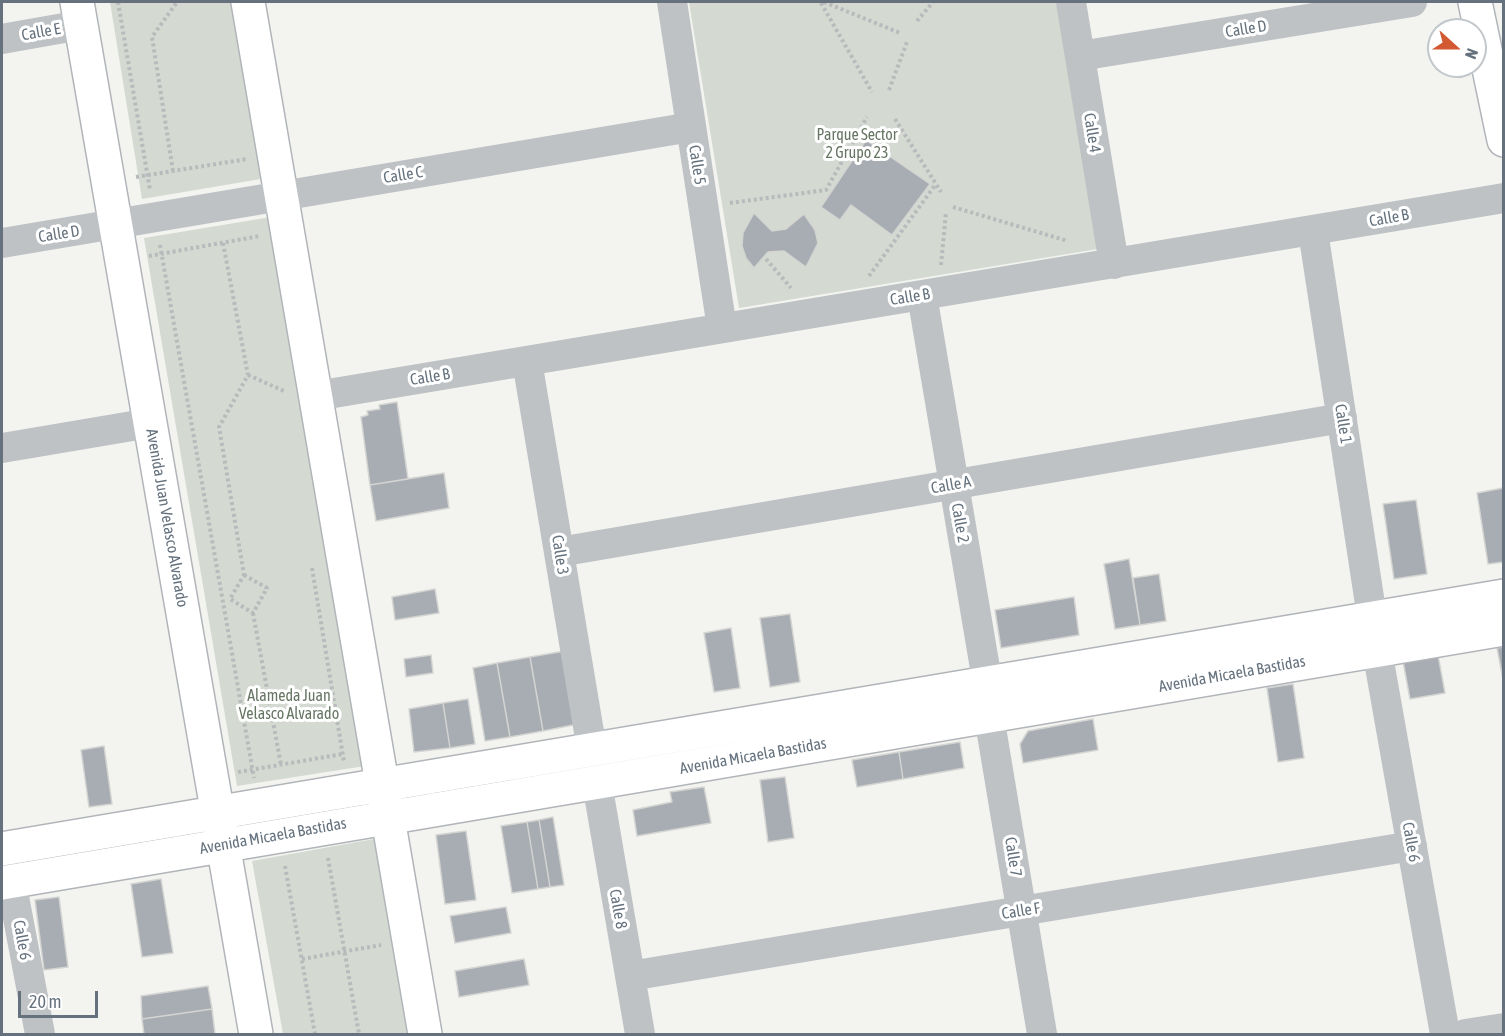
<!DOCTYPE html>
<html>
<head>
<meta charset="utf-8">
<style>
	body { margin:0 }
	#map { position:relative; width:1505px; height:1036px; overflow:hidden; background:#f3f3f0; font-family:"Asap Condensed",sans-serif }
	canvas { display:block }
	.frame { position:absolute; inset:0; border:3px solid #65727e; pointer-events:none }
	.north { position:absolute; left:1427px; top:18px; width:60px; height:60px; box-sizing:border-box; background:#fff; border:2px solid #c1c7cb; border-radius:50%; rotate:111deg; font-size:16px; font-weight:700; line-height:24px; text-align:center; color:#65727e }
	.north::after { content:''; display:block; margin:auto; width:21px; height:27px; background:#d25931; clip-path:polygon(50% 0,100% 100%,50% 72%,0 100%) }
	.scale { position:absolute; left:18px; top:991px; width:80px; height:27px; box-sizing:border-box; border:3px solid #65727e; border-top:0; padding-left:8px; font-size:18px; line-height:21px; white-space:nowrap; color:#65727e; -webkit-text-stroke:4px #fff; paint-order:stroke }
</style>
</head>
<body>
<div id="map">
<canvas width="1505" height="1036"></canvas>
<div class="frame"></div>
<div class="north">N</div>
<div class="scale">20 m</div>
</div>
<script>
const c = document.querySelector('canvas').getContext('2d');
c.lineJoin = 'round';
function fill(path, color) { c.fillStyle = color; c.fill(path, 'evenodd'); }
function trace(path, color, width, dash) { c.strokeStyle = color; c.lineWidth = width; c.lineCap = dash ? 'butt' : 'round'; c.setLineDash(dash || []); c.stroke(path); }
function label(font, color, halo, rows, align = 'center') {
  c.font = font + ' "Asap Condensed",sans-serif'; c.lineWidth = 6; c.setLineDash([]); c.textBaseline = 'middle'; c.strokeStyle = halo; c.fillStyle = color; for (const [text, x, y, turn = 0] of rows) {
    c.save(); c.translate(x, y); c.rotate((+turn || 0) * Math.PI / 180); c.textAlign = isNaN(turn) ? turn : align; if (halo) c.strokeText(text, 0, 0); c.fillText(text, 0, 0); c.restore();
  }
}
fill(new Path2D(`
	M110 2H232L261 179 142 199Z
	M689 2H1057L1098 249 739 308Z
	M271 217 365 766 237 786 144 238Z
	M374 839 407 1034H283L252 861Z`), '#d4dad1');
const building = new Path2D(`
	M866 140 930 184 892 235 851 205 840 220 821 207Z
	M754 213 772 231 786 229 804 214 815 230 818 243 806 267 784 251 768 252 754 268 746 258 742 246 743 233Z
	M397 402 408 479 370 485 361 417 368 415 367 411 380 409 379 405Z
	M444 473 449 508 376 521 370 485Z
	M1503 488 1504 562 1488 564 1477 493Z
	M1416 500 1427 574 1394 579 1383 504Z
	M1129 559 1140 625 1115 629 1104 564Z
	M1159 574 1166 621 1140 625 1133 578Z
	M435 589 439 613 395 620 392 597Z
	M1074 597 1079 635 1001 648 995 610Z
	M790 614 800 682 770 687 760 618Z
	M731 628 740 688 714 692 704 633Z
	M1504 647V684L1497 648Z
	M565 651 578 724 543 731 530 657Z
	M431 655 433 673 406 677 404 659Z
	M1438 655 1445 693 1410 699 1403 661Z
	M530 657 543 731 510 737 497 663Z
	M497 663 510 737 485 741 473 668Z
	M1293 684 1304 758 1278 762 1267 688Z
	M468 699 475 744 450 748 443 703Z
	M443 703 450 748 414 752 409 709Z
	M1093 719 1098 750 1023 763 1020 744 1028 731Z
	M960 742 964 768 903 779 899 752Z
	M104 746 112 804 89 807 81 750Z
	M899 752 903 779 857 787 852 760Z
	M785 777 794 838 768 842 760 780Z
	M704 787 711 823 637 836 633 810 672 802 670 792Z
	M553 817 564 885 550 887 539 820Z
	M539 820 550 887 538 889 527 822Z
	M527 822 538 889 512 893 501 826Z
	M466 831 476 900 445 904 436 835Z
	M161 879 173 953 142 957 131 884Z
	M59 897 68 967 44 970 35 900Z
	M506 907 511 933 455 943 450 916Z
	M524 959 529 985 459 997 455 971Z
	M208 986 212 1009 142 1019 141 996Z
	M212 1009 215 1034H144L142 1019Z`);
fill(building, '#a7adb2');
trace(building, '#d4d4d2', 1.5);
const secondary = new Path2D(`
	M77 2 256 1034
	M248 2 425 1034
	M1475 2 1504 140
	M2 849C502 766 1002 676 1504 596
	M2 883 1504 629`);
trace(secondary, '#b1b5b9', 36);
trace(new Path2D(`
	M118 2 150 190
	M824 2 900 33
	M821 3 872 92
	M917 21 933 2
	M889 90 907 42
	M895 119 941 192
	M173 171 152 37 177 2
	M136 177 247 159
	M730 203 826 190 867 117
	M953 207 1068 241
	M223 243 248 375 219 427 244 575
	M160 245 254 778
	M149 256 260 236
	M766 259 791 288
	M941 265 946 212
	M869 276 936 184
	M248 375 284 391
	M312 568 344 762
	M244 575 267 588 253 613 230 599Z
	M253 613 281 765
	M238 772 343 754
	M328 858 359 1034
	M285 866 315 1034
	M302 959 381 945`), '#b8babc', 4, [3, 3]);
trace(new Path2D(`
	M672 2 722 328
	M1071 2 1114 264
	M2 39 81 25
	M1080 56 1412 2
	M1313 231 1372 617
	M2 243 691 127
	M922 295 987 680 989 716 1042 1034
	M527 361 592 750
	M316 396 1504 198
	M2 448 150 423
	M559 552 1342 418
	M1377 650 1445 1034
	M597 783 640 1034
	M11 881 40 1034
	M630 976 1412 846
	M1465 1034 1504 1028`), '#bfc2c5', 30);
trace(secondary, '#fff', 33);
label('16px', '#65727e', '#fff', [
	["Calle D",1246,29,-9],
	["Calle E",41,32,-10],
	["Calle 4",1092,133,81],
	["Calle 5",697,165,81],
	["Calle C",403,175,-9],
	["Calle B",1389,218,-10],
	["Calle D",59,234,-9],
	["Calle B",910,297,-9],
	["Calle B",430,377,-9],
	["Calle 1",1343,424,81],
	["Calle A",951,485,-10],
	["Avenida Juan Velasco Alvarado",167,518,80],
	["Calle 2",960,523,80],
	["Calle 3",560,555,81],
	["Avenida Micaela Bastidas",1232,674,-10],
	["Avenida Micaela Bastidas",753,756,-10],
	["Avenida Micaela Bastidas",273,836,-10],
	["Calle 6",1411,842,80],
	["Calle 7",1013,857,81],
	["Calle 8",618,909,80],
	["Calle F",1021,911,-9],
	["Calle 6",22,940,80]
]);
label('16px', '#677663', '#fff', [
	["Parque Sector",857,135],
	["2 Grupo 23",857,153],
	["Alameda Juan",289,696],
	["Velasco Alvarado",289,714]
]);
</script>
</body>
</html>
